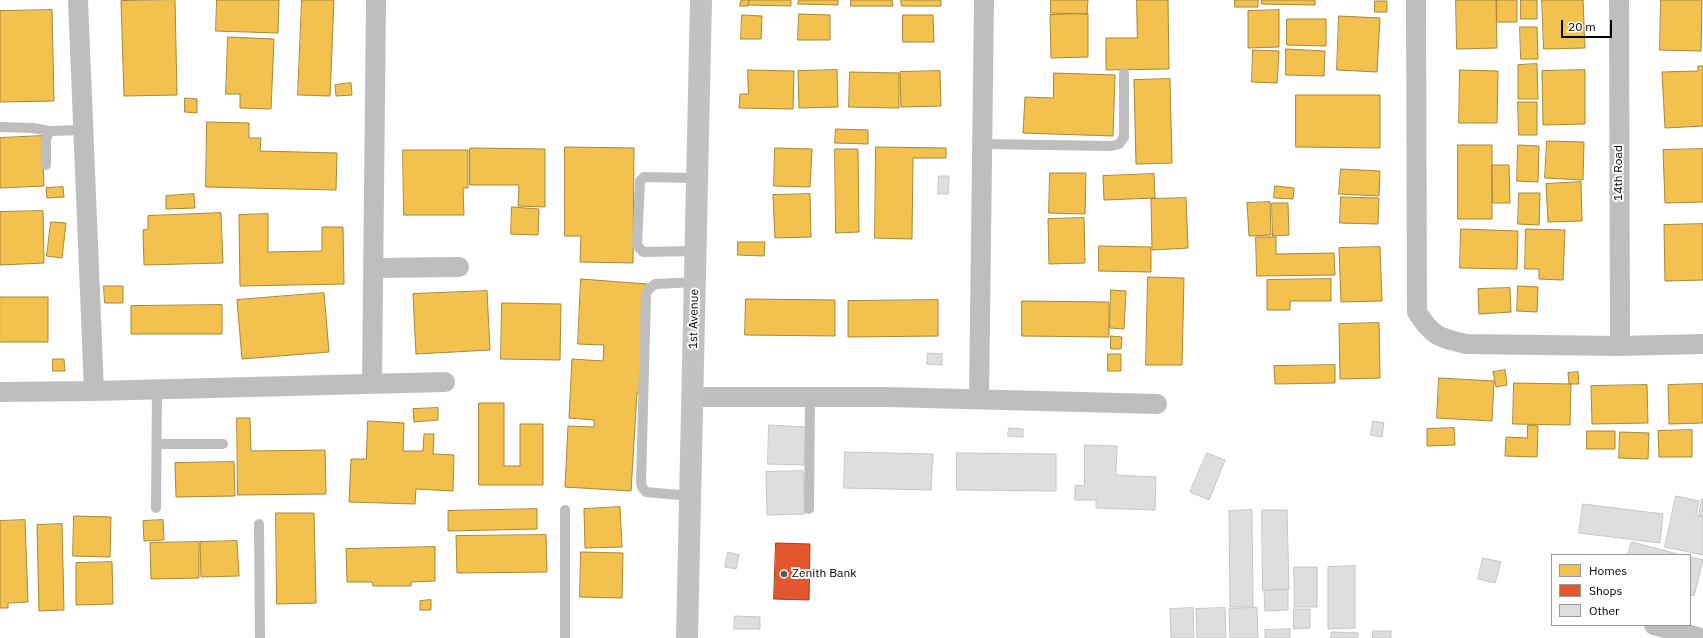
<!DOCTYPE html>
<html>
<head>
<meta charset="utf-8">
<style>
	body { margin:0 }
	#map { position:relative; width:1703px; height:638px; overflow:hidden; background:#fff; font-family:"IBM Plex Sans",sans-serif }
	canvas { display:block }
	.legend { position:absolute; left:1551px; top:554px; width:140px; height:72px; box-sizing:border-box; background:#fff; border:1px solid #999; margin:0; padding:5px 7px; list-style:none; font-size:12px; color:#000 }
	.legend li { display:flex; align-items:center; gap:8px; height:20px }
	.legend b { width:20px; border:1px solid #999 }
	.scale { position:absolute; left:1561px; top:20px; width:51px; height:18px; box-sizing:border-box; border:2px solid #000; border-top:0; padding-left:5px; font-size:12px; line-height:14px; white-space:nowrap; color:#000; -webkit-text-stroke:3px #fff; paint-order:stroke }
</style>
</head>
<body>
<div id="map">
<canvas width="1703" height="638"></canvas>
<ul class="legend">
<li><b style="height:11px;background:#f2c14e"></b>Homes</li>
<li><b style="height:11px;background:#e4572e"></b>Shops</li>
<li><b style="height:11px;background:#dedede"></b>Other</li>
</ul>
<div class="scale">20 m</div>
</div>
<script>
const c = document.querySelector('canvas').getContext('2d');
c.lineJoin = 'round';
function fill(path, color) { c.fillStyle = color; c.fill(path, 'evenodd'); }
function trace(path, color, width, dash) { c.strokeStyle = color; c.lineWidth = width; c.lineCap = dash ? 'butt' : 'round'; c.setLineDash(dash || []); c.stroke(path); }
function label(font, color, halo, rows, align = 'center') {
  c.font = font + ' "IBM Plex Sans",sans-serif'; c.lineWidth = 4; c.setLineDash([]); c.textBaseline = 'middle'; c.strokeStyle = halo; c.fillStyle = color; for (const [text, x, y, turn = 0] of rows) {
    c.save(); c.translate(x, y); c.rotate((+turn || 0) * Math.PI / 180); c.textAlign = isNaN(turn) ? turn : align; if (halo) c.strokeText(text, 0, 0); c.fillText(text, 0, 0); c.restore();
  }
}
const homes = new Path2D(`
	M175 0 177 95 124 96 121 1Z
	M217 0H279L278 33 216 31Z
	M302 0H334L330 96 298 95Z
	M741 0H749L748 6H740Z
	M750 0H791V6L749 5Z
	M799 0H838V5L798 4Z
	M851 0H892L893 6H851Z
	M901 0H941V6H902Z
	M1051 0H1088L1087 14 1051 13Z
	M1137 0H1168L1169 69 1106 70V38H1137Z
	M1235 0H1258V7H1235Z
	M1262 0H1315V5L1262 4Z
	M1456 0H1496L1497 48 1457 49Z
	M1497 0H1517V22H1497Z
	M1521 0H1537V19H1521Z
	M1542 0H1583L1585 48 1544 49Z
	M1661 0H1702L1701 51 1660 50Z
	M1375 1H1387V12H1375Z
	M52 10 54 101 0 102V11Z
	M1279 10V47L1248 48V11Z
	M799 14 830 15V40H798Z
	M1088 14V57L1051 58 1050 15Z
	M742 15 762 16 761 39H741Z
	M903 15H933L934 42H903Z
	M1339 16 1380 18 1377 72 1337 70Z
	M1287 19H1326V46L1287 45Z
	M1520 27H1537L1538 59H1521Z
	M228 37 274 39 271 109 240 108V94H226Z
	M1286 49 1325 51 1324 76 1286 75Z
	M1253 50 1279 51 1277 83 1252 82Z
	M1537 64 1538 99H1518V65Z
	M1698 66H1703V126L1665 128 1662 72 1698 71Z
	M748 70 794 71 793 109 739 108 740 94H748Z
	M837 70 838 107 799 108 798 71Z
	M1460 70 1498 71 1497 123H1459Z
	M1585 70V124L1543 125 1542 71Z
	M940 71 941 106 901 107 900 72Z
	M850 72 899 73V108L849 107Z
	M1054 73 1115 75 1113 136 1023 133 1025 97 1053 98Z
	M1170 79 1172 163 1136 164 1134 80Z
	M351 83 352 95 336 96 335 85Z
	M1296 95H1380V148L1296 147Z
	M185 98 197 99V113L185 112Z
	M1518 102H1537V135H1519Z
	M207 122 249 123V138H261L260 151 337 153 336 190 206 187Z
	M836 129 868 130V144L835 143Z
	M42 136 44 186 0 188V138Z
	M1547 141 1584 142 1583 180 1545 178Z
	M1458 145H1492V219H1458Z
	M1518 145 1539 146 1538 182 1517 181Z
	M565 147 634 148 633 263 580 262 581 236H565Z
	M876 147 946 148V158H913L912 239 875 238Z
	M470 148 545 149V207L518 206 519 185H470Z
	M775 148 812 149 810 187 774 186Z
	M835 149H858L859 232 836 233Z
	M1703 149V202L1665 203 1663 150Z
	M403 150H468V188H463L464 215H404Z
	M1492 165H1509L1510 203H1493Z
	M1341 169 1380 171 1379 196 1339 194Z
	M1050 173H1086L1085 214 1049 213Z
	M1154 174 1155 198 1104 200 1103 176Z
	M1581 182 1582 221 1548 222 1546 184Z
	M1275 186 1294 188 1293 199 1274 198Z
	M63 187 64 197 47 198 46 188Z
	M1519 193H1540L1539 225 1518 224Z
	M194 194 195 208 166 209V196Z
	M810 194 811 237 775 238 773 195Z
	M1341 197 1379 198 1378 224 1340 223Z
	M1186 198 1188 248 1152 250 1151 199Z
	M1270 202 1271 235 1249 236 1247 203Z
	M1272 203H1288L1289 235 1273 236Z
	M512 207 539 209 538 235 511 234Z
	M43 211 44 263 0 265V212Z
	M221 213 223 263 144 265 143 230 148 229V216Z
	M268 214V252L322 251V227H343L344 284 240 286 239 215Z
	M1084 218 1085 263 1049 264 1048 219Z
	M51 222 66 223 62 258 47 256Z
	M1703 224V280L1665 281 1664 225Z
	M1461 229 1518 231 1517 269 1460 268Z
	M1526 229 1565 230 1563 280 1539 279V269H1525Z
	M1256 237H1276V254L1334 253 1335 275 1257 276Z
	M738 242H765L764 256 738 255Z
	M1099 246 1151 247V272L1099 271Z
	M1380 247 1382 301 1341 302 1339 248Z
	M1148 277 1184 278 1182 365H1146Z
	M581 279 647 284 641 393H637L631 491 565 487 568 426 594 427V420L569 418 572 359 603 361 604 345 578 344Z
	M1331 279V301H1290V310H1267V280Z
	M104 286H123V303H105Z
	M1518 286 1538 287 1537 312 1517 311Z
	M1510 288 1511 312 1479 314 1478 289Z
	M1111 290 1126 291 1124 329 1110 328Z
	M487 291 490 350 416 354 413 294Z
	M324 293 329 352 242 359 237 300Z
	M0 297H48V342H0Z
	M746 299 835 300V336L745 335Z
	M938 300V336L848 337V301Z
	M1022 301 1109 302V337L1022 336Z
	M502 303 561 304 560 360 501 359Z
	M222 305V334H131V306Z
	M1379 323 1380 378 1340 379 1339 324Z
	M1111 336 1122 337 1121 349H1111Z
	M1108 354H1121V371H1108Z
	M53 359H64L65 371H53Z
	M1335 365V383L1275 384 1274 366Z
	M1505 370 1507 385 1496 387 1493 372Z
	M1578 372 1579 384H1569L1568 373Z
	M1439 378 1494 381 1492 421 1437 418Z
	M1514 383 1571 384 1570 425 1513 424Z
	M1703 384V423L1669 424 1668 385Z
	M1647 385 1648 423 1592 424 1591 386Z
	M479 403H504V466H520V424H543V485H479Z
	M438 408V420L414 422 413 409Z
	M237 418H250L251 451 325 450 326 494 238 495Z
	M368 421 404 423 403 451H423L424 434H434L433 454 454 455 453 491 416 489 415 504 349 502 351 459H366Z
	M1528 425 1538 426 1537 457 1505 456 1506 437 1527 438Z
	M1454 428 1455 445 1427 446V429Z
	M1692 430V457H1659L1658 431Z
	M1587 431H1615V449H1587Z
	M1620 432 1649 433 1648 459 1619 458Z
	M234 462 235 496 176 497 175 463Z
	M620 507 622 547 585 548 584 509Z
	M537 509V529L448 531V511Z
	M276 513H314L316 603 277 604Z
	M74 516 111 517 110 557 73 556Z
	M25 520 28 602 8 603V608H0V521Z
	M163 520 164 540 144 541 143 521Z
	M62 524 64 610 39 611 37 525Z
	M546 535 547 572 457 573 456 536Z
	M237 541 239 576 201 577 200 542Z
	M199 542V578L151 579 150 543Z
	M435 547V581L411 582V586H373L372 582H347L346 549Z
	M581 552 623 553 622 598 580 597Z
	M112 562 113 604 76 605V563Z
	M431 600V610H420V601Z`);
fill(homes, '#f2c14e');
trace(homes, '#a98737', 1);
const shops = new Path2D(`
	M776 543 810 544 809 600 774 599Z`);
fill(shops, '#e4572e');
trace(shops, '#a03d20', 1);
const building = new Path2D(`
	M939 176H949L948 194H938Z
	M928 353 942 354V365L927 364Z
	M1373 421 1384 423 1382 437 1371 435Z
	M769 425 806 427 804 465 768 464Z
	M1009 428 1023 429V437L1008 436Z
	M1085 445 1117 446 1116 475 1156 477 1155 510 1096 508V500H1075V485L1084 486Z
	M845 452 933 454 931 490 844 488Z
	M957 453 1056 454V491L957 490Z
	M1207 453 1225 460 1209 500 1190 492Z
	M803 471 805 514 767 515 766 472Z
	M1676 496 1699 501 1696 515 1703 517V555L1665 547Z
	M1702 499H1703V516L1699 515Z
	M1583 504 1663 514 1660 543 1579 533Z
	M1252 510 1253 607H1230L1229 511Z
	M1262 510H1287L1289 589 1263 590Z
	M1632 542 1651 547 1681 555H1628Z
	M728 552 739 555 736 569 725 567Z
	M1690 557 1703 560 1694 596 1690 595Z
	M1483 558 1501 562 1495 583 1478 579Z
	M1355 566V628L1328 629V567Z
	M1294 567H1317V607H1295Z
	M1288 590V610L1265 611 1264 591Z
	M1193 608 1194 638H1171L1170 609Z
	M1225 608 1226 638H1197L1196 609Z
	M1257 608 1258 638H1230L1229 609Z
	M1294 609H1310V628L1294 629Z
	M735 616 760 617V629H734Z
	M1290 629V638H1265V630Z
	M1373 631H1391V638H1373Z
	M1332 632 1358 633V638H1331Z`);
fill(building, '#dedede');
trace(building, '#c6c6c6', 1);
trace(new Path2D(`
	M0 127 33 128 49 131 83 130
	M982 144 1111 146 1119 144 1124 137V73
	M46 165V140L49 131
	M695 251 643 252 637 245 640 181 644 177 697 178
	M157 444H223
	M690 496 646 492 642 487 641 482 646 294 649 289 655 284 695 282
	M156 508 157 389
	M809 509 810 397
	M565 510V638
	M259 524 260 638`), '#bebebe', 10);
trace(new Path2D(`
	M78 0 94 391
	M1416 0 1417 312C1432 336 1439 338 1466 344L1620 346 1703 344
	M1619 0 1620 346
	M373 268 459 267
	M372 384 376 0
	M0 392 94 391 445 382
	M692 397H888L1157 404
	M979 399 984 0
	M1654 625 1701 638`), '#bebebe', 20);
trace(new Path2D(`
	M687 638 701 0`), '#c2c2c2', 22);
for (const [x, y, r, color] of [
	[784,574,4,"#595959"]
]) { const dot = new Path2D(); dot.arc(x, y, r, 0, 2 * Math.PI); c.fillStyle = color; c.fill(dot); trace(dot, '#fff', 1.5); }
label('12px', '#000', '#fff', [
	["14th Road",1619,173,-90],
	["1st Avenue",694,319,-89]
]);
label('12px', '#000', '#fff', [
	["Zenith Bank",792,574]
], 'left');
</script>
</body>
</html>
